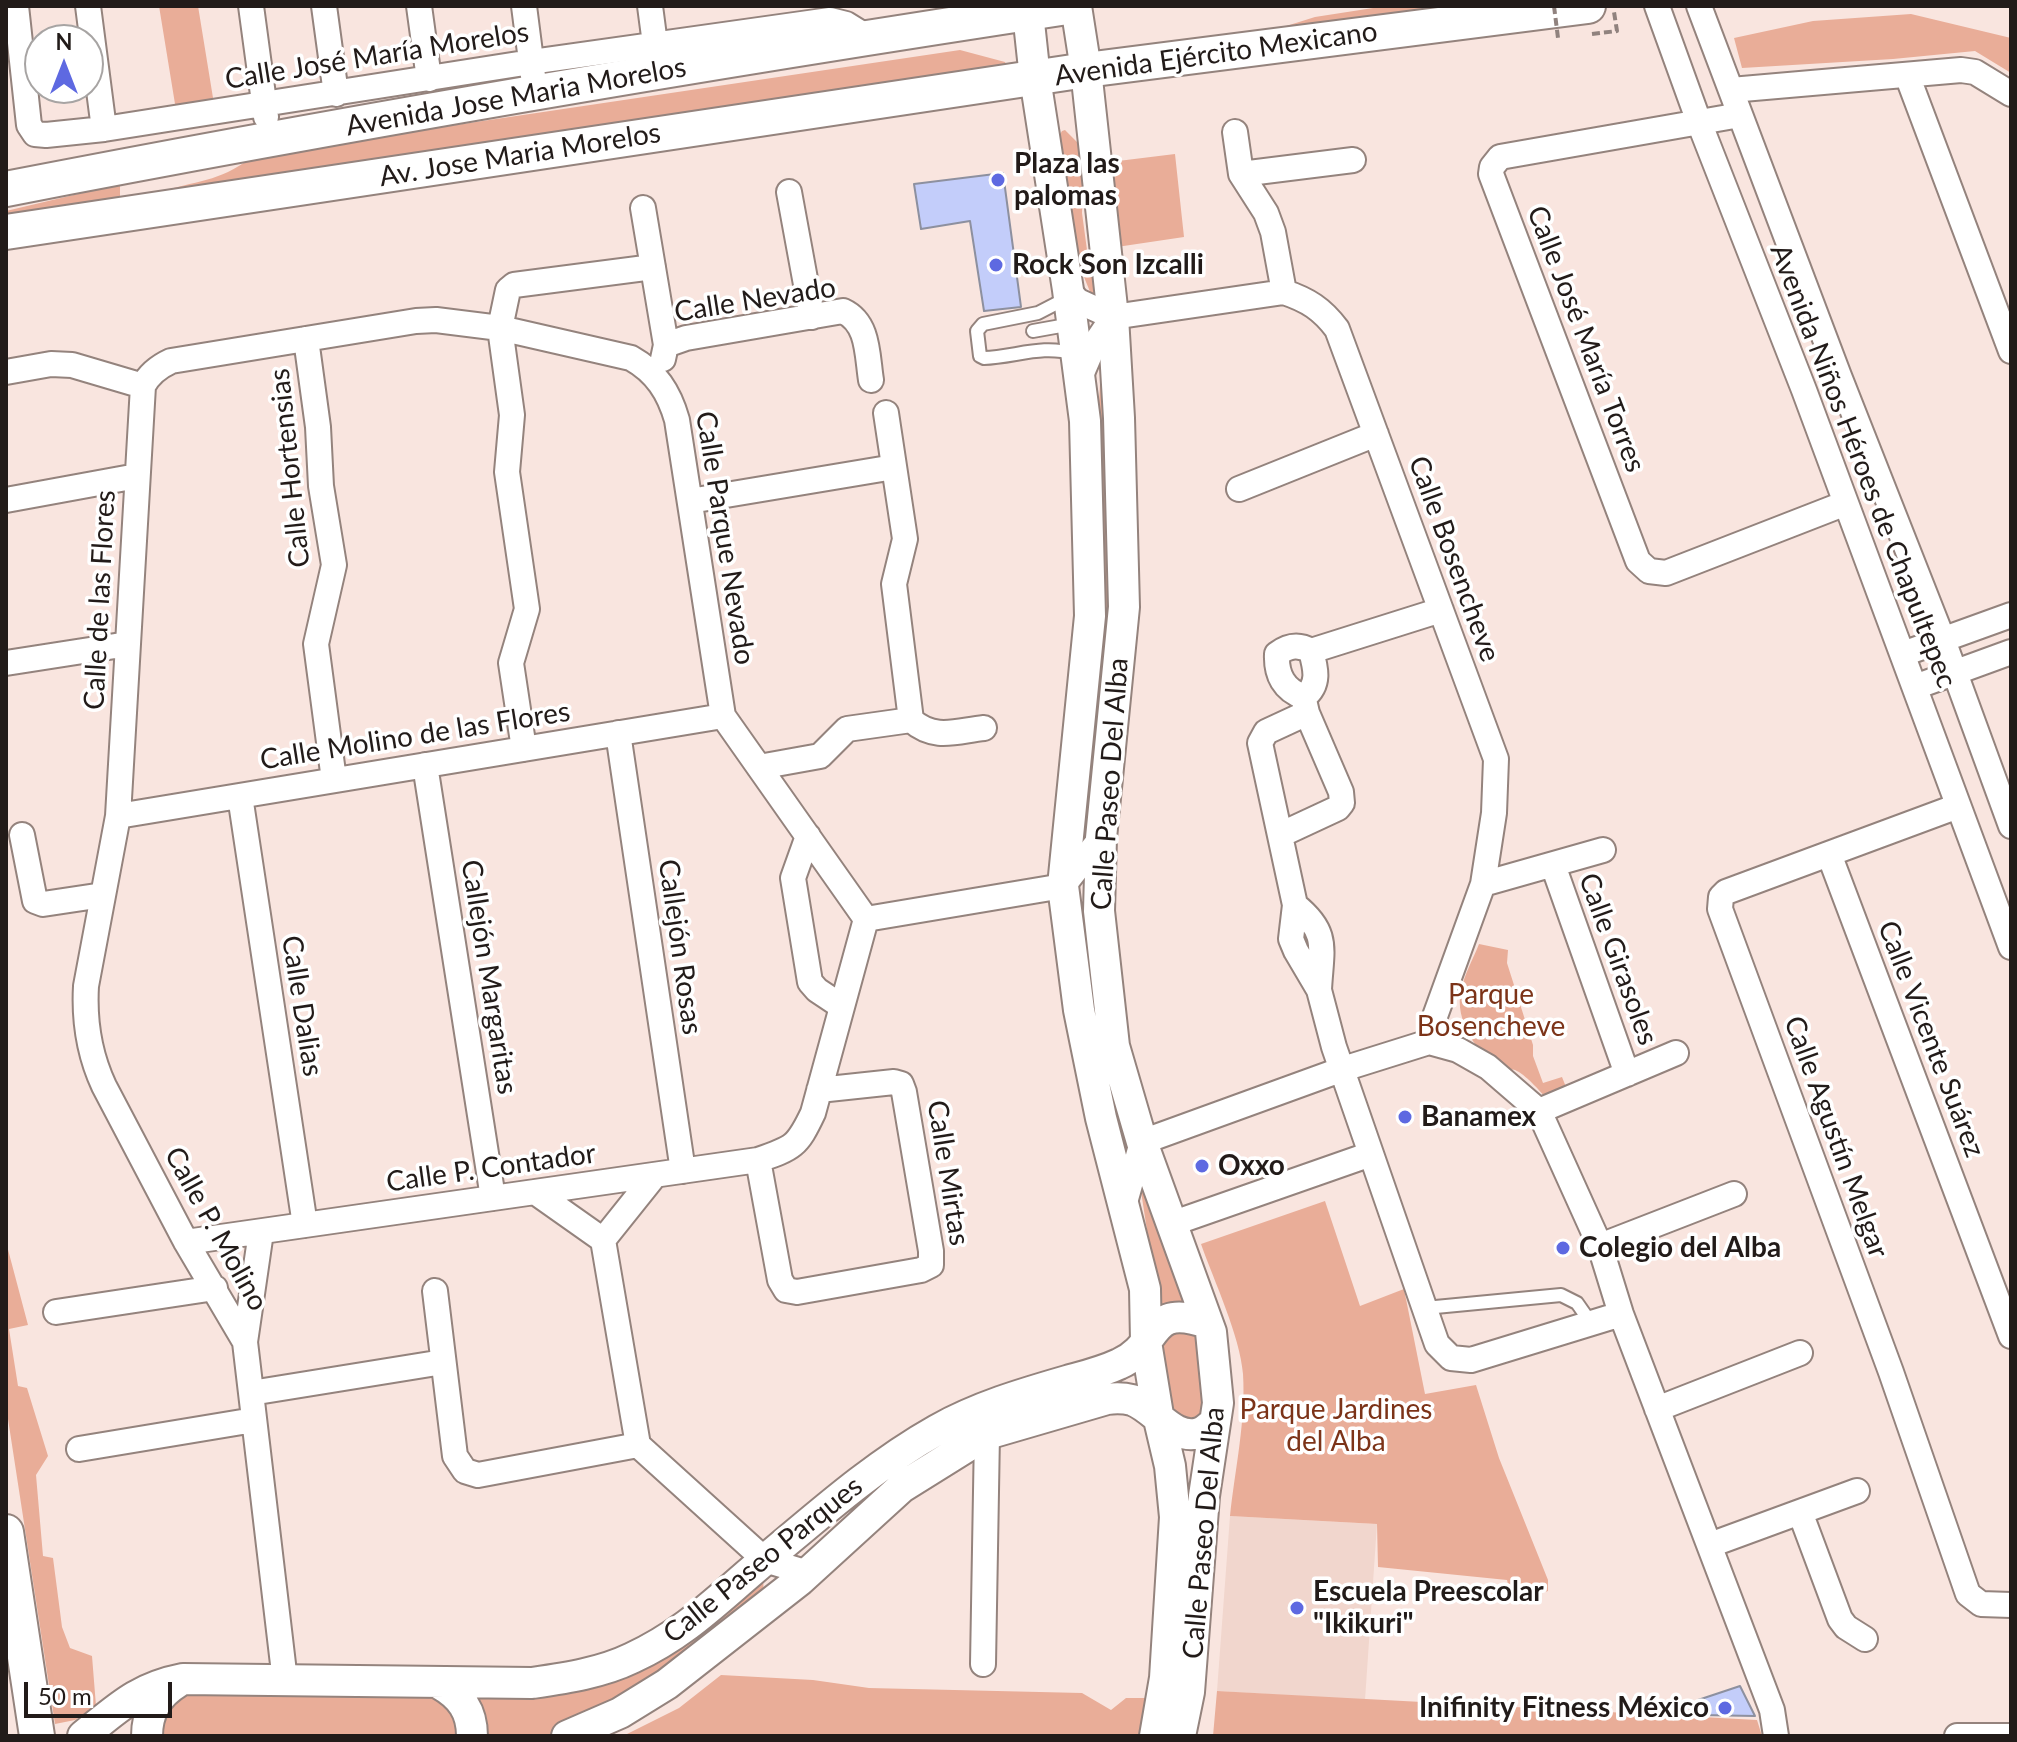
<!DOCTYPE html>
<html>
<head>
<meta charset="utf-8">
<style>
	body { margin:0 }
	#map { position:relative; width:2017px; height:1742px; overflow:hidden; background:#f9e5df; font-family:Lato,sans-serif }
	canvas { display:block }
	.frame { position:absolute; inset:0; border:8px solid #221b19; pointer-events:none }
	.north { position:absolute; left:24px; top:24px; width:80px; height:80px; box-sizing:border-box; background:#fff; border:2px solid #a7a4a3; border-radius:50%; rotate:0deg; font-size:22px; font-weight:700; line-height:32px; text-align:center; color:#221b19 }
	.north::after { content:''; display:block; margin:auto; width:28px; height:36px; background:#5e69e1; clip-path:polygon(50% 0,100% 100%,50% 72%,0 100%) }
	.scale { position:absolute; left:24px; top:1682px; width:148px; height:36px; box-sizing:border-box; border:4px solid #221b19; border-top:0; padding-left:10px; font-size:24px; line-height:28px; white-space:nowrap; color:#221b19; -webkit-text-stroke:6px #fff; paint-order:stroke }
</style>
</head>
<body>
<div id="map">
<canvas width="2017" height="1742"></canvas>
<div class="frame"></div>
<div class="north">N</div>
<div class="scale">50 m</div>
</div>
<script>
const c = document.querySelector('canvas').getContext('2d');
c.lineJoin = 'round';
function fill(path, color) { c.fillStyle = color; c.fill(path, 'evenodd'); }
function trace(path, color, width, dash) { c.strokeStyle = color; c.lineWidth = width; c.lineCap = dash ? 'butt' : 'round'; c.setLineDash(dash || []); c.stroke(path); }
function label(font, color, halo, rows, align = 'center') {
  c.font = font + ' Lato,sans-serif'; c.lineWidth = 7; c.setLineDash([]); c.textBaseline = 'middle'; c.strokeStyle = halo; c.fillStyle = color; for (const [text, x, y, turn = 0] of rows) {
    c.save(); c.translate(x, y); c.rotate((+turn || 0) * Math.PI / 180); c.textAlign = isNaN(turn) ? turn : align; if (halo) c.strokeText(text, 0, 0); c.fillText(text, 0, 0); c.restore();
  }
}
fill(new Path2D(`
	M1230 1516 1377 1524 1365 1700 1217 1691Z`), '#f1d6cd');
fill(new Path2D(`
	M159 6H198L214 104 176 110Z
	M1386 6H1509L1248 38 1315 17Z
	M1911 14 2011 38V73L1975 51 1893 59 1742 68 1734 38 1813 21Z
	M960 50 1005 62 1008 69 164 197 165 190C200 181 226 179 254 155Z
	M1065 130 1080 145 1084 162 1082 213 1087 250 1098 287 1095 304 1084 277 1055 143 1062 131Z
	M1175 154 1184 237 1110 248V162Z
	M120 184V203L6 220V211Z
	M1102 344 1116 569 1087 849 1077 835Z
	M1479 944 1508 950 1507 963 1533 1045V1056L1543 1083 1562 1077 1568 1092 1547 1099C1540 1091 1525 1074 1515 1070 1508 1068 1510 1072 1503 1068 1477 1056 1454 1019 1461 991 1464 975 1473 959 1479 944Z
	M1139 1178 1159 1226 1185 1304 1175 1302 1159 1309Z
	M1325 1201 1360 1306 1404 1289 1425 1394 1476 1385 1499 1458 1548 1580V1591L1513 1603 1507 1580 1378 1567 1377 1524 1230 1516C1235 1469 1246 1421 1243 1374 1240 1336 1214 1281 1201 1244Z
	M6 1242 28 1325 9 1329 18 1386 27 1388 48 1456 36 1475 43 1556 53 1558 62 1627 70 1648 92 1656 96 1706 75 1720 55 1724 6 1406Z
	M1166 1326 1199 1333 1208 1364 1201 1425 1173 1419 1159 1349Z
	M763 1573 764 1603 634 1699 550 1736H483L466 1691 582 1680Z
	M721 1675 813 1680 869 1688 1082 1693 1111 1710 1126 1698H1153L1146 1736H623L679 1708Z
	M1217 1691 1757 1720 1762 1736H1213Z
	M183 1693H438L450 1704 464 1736H161L163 1711Z`), '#e9ad98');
const building = new Path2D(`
	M1003 173 1021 307 984 311 970 221 921 229 914 184Z
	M1740 1686 1755 1716 1700 1715 1698 1700Z`);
fill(building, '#c3cdfa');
trace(building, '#8d909f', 2);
const service = new Path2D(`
	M1069 297 1038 313 983 324 977 331 980 356 984 358C1015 357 1043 344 1074 354
	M1033 331 1072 324
	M1425 1308 1561 1295 1577 1303 1591 1323`);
const minor = new Path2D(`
	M16 6 29 125 35 134 46 135 104 129 531 62 830 20 846 24 867 37
	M88 6 104 129
	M251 6 266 117
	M324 6 336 94
	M419 6 429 79
	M524 6 533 76
	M650 6 655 44
	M1657 6 1699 122 1804 390 2011 947
	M1699 6 1839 376 1943 640 2011 826
	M1907 75 2011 351
	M1731 90 1961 70 1975 72 2011 94
	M1740 115 1500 157 1492 167 1491 174 1638 561 1649 571 1666 573 1846 503
	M1235 132 1241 174 1266 213 1273 232 1284 292
	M1241 174 1353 160
	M789 192 812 317
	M643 208 666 345 663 359
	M1068 290 1078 301 1113 317 1284 292C1308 300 1322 309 1337 329L1496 759 1494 813 1483 884 1434 1019 1429 1042
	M306 339 318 427 321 486 334 565 316 644 334 780
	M666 345 686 338 843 311C869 323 867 355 871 380
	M6 372 51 364 72 365 143 386
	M1079 380 1094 345 1113 317
	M886 413 905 539 894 584 911 720
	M1239 489 1376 434
	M6 500 137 476
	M690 501 894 467
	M1903 654 2011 615
	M6 663 128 644
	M1915 687 2011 652
	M1304 697C1284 690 1276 675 1277 654 1289 645 1299 644 1311 651L1441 610
	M1304 697C1320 685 1316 669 1311 651
	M1307 713 1266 732 1260 743 1295 905 1291 939 1296 951 1319 990 1334 1047 1437 1344 1451 1358 1471 1360 1621 1314
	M618 733 683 1171
	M524 749 511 663 527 609 507 472 512 415 500 328 508 290 514 285 653 267
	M425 765 493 1198
	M759 767 820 756 847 729 911 720C935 741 956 731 984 728
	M240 796 305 1225
	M1958 806 1726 892 1721 897 1720 909 1891 1372 1968 1594 1981 1604 2011 1605
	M118 816 723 716
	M22 835 35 901 43 904 103 895
	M1280 835 1338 808 1342 803 1341 792 1307 713 1304 700
	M808 836 793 878 810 982 817 990 841 1006
	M1829 854 2011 1336
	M1553 865 1627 1074
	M1483 884 1603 850
	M1295 905C1330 933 1321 949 1319 990
	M866 919 1063 886 1101 838
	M1539 1111 1676 1053
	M1142 1142 1343 1069 1429 1042 1458 1050 1488 1067 1539 1111 1600 1246 1621 1314 1772 1710 1776 1736
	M758 1160 780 1280 786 1290 797 1292 921 1270 931 1265V1251L904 1092 901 1084 894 1082 819 1090
	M535 1192 603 1240 638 1445 765 1560 808 1573
	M1124 1206 1142 1142
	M1171 1224 1371 1154
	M603 1240 655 1175
	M186 1242 758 1160C793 1148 797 1147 813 1113L866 919 723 716 677 420C669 392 656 372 631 358L500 328 436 320 416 321 171 361C158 367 149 374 143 386L118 816 86 986C84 1021 89 1054 104 1086L186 1242 245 1342 285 1681
	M1600 1246 1734 1194
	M435 1291 455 1456 465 1471 478 1475 638 1445
	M56 1312 215 1288
	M245 1342 261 1232
	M251 1393 443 1362
	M1657 1409 1800 1353
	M79 1449 254 1420
	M1800 1512 1840 1619 1846 1627 1865 1639
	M1710 1545 1857 1491
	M983 1664 987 1434
	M1957 1736H2011`);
const tertiary = new Path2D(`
	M1031 6 1028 13 1035 78 1068 290 1085 421 1090 616 1063 886 1079 1010 1101 1118 1145 1289 1146 1342 1158 1415 1170 1466 1175 1517 1165 1678 1155 1736
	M1076 6 1086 70 1113 317 1119 418 1124 607 1101 838 1099 911 1114 1046 1142 1142 1211 1332 1218 1403 1204 1496 1189 1692 1180 1736
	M440 1684C461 1696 472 1711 472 1736
	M83 1736C118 1708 137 1688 183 1679L532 1683C566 1678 601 1673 632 1658 682 1635 713 1604 754 1569 812 1521 871 1467 937 1430 978 1407 1022 1394 1067 1381 1085 1376 1102 1372 1119 1364 1162 1345 1145 1302 1207 1323
	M147 1736C147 1712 157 1695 178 1682
	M567 1736 620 1713 667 1684 800 1580 902 1487 987 1434 1107 1399C1115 1398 1124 1398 1132 1400 1155 1408 1173 1441 1199 1433 1204 1432 1211 1425 1215 1422`);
const secondary = new Path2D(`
	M6 189C361 120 717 60 1074 6
	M6 232 1086 70 1588 6
	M6 1532 37 1736`);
trace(service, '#94837d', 16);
trace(minor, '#94837d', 28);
trace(tertiary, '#94837d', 34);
trace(secondary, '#94837d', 38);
trace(new Path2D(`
	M1592 34 1617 31 1614 12`), '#90827e', 4, [8, 4]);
trace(service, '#fff', 12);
trace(minor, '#fff', 24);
trace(tertiary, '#fff', 30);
trace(secondary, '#fff', 34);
trace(new Path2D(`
	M1554 6 1558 38`), '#90827e', 4, [8, 4]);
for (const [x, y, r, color] of [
	[998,180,8,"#5e69e1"],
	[996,265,8,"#5e69e1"],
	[1405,1117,8,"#5e69e1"],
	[1202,1166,8,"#5e69e1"],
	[1563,1248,8,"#5e69e1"],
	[1297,1608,8,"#5e69e1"],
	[1725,1708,8,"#5e69e1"]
]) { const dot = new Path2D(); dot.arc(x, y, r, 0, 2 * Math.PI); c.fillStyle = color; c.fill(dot); trace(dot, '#fff', 3); }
label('28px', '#221b19', '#fff', [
	["Avenida Ejército Mexicano",1216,54,-8],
	["Calle José María Morelos",377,56,-9],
	["Avenida Jose Maria Morelos",516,97,-10],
	["Av. Jose Maria Morelos",520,155,-9],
	["Calle Nevado",755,300,-9],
	["Calle José María Torres",1586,339,69],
	["Avenida Niños Héroes de Chapultepec",1863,466,69],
	["Calle Hortensias",290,468,-96],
	["Calle Parque Nevado",725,538,81],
	["Calle Bosencheve",1454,559,70],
	["Calle de las Flores",100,600,-87],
	["Calle Molino de las Flores",415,736,-9],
	["Calle Paseo Del Alba",1110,784,-86],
	["Callejón Rosas",680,947,82],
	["Calle Girasoles",1618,959,70],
	["Callejón Margaritas",489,977,81],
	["Calle Dalias",302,1006,81],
	["Calle Vicente Suárez",1931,1039,69],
	["Calle Agustín Melgar",1836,1137,70],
	["Calle P. Contador",491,1168,-8],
	["Calle Mirtas",948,1173,81],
	["Calle P. Molino",216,1229,61],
	["Calle Paseo Del Alba",1204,1533,-85],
	["Calle Paseo Parques",763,1560,-39]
]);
label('bold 28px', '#221b19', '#fff', [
	["Plaza las",1014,164],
	["palomas",1014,196],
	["Rock Son Izcalli",1012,265],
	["Banamex",1421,1117],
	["Oxxo",1218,1166],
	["Colegio del Alba",1579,1248],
	["Escuela Preescolar",1313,1592],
	["\"Ikikuri\"",1313,1624],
	["Inifinity Fitness México",1709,1708,"right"]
], 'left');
label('28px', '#7c3318', '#fff', [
	["Parque",1491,995],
	["Bosencheve",1491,1027],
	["Parque Jardines",1336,1410],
	["del Alba",1336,1442]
]);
</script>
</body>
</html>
